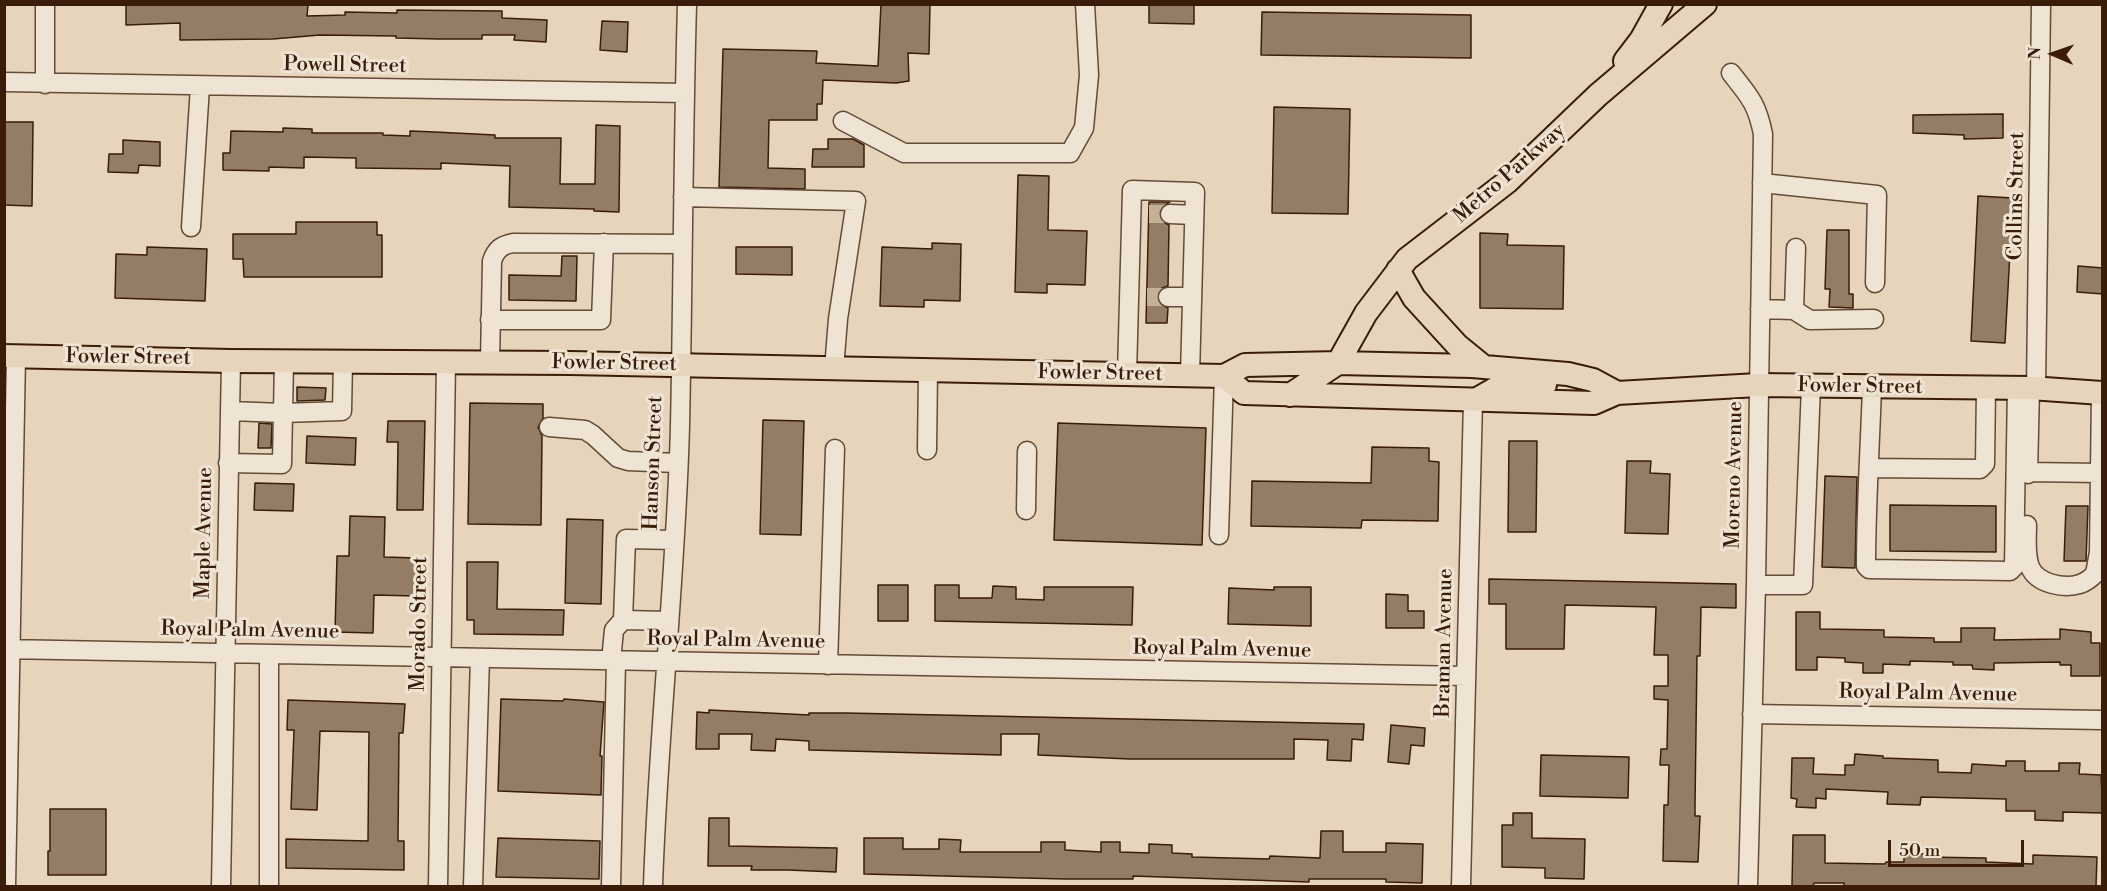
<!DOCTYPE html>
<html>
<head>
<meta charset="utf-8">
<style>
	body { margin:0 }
	#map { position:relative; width:2107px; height:891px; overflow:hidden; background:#e6d5bc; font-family:"Libre Bodoni",serif }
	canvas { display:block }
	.frame { position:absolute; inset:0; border:6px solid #391d0a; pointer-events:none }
	.north { position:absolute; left:2023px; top:24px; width:60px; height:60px; -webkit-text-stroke:4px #efe4d3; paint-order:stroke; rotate:272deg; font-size:16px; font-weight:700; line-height:24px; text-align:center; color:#391d0a }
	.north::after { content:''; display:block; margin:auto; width:21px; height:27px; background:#391d0a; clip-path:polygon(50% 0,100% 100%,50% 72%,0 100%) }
	.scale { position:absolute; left:1888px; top:840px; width:136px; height:27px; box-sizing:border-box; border:3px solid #391d0a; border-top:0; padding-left:8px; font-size:18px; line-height:21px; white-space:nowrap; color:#391d0a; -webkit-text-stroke:4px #efe4d3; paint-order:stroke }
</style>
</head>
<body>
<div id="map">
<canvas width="2107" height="891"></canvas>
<div class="frame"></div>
<div class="north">N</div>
<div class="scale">50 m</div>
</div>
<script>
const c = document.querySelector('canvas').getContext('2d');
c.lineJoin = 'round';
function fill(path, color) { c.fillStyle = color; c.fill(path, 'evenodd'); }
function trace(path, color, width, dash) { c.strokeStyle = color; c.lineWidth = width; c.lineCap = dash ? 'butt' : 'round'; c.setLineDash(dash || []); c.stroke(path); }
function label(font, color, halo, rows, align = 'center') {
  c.font = font + ' "Libre Bodoni",serif'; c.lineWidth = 6; c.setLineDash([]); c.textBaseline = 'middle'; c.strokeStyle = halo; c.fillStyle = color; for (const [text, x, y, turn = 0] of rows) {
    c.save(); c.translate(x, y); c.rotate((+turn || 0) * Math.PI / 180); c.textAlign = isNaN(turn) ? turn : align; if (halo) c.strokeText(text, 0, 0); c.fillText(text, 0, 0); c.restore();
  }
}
const building = new Path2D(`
	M126 4 308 5 307 16 345 15V12L397 13V10L502 11V18L547 20 546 42 514 40 515 35H482V39H439L396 38V36L320 35 273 39 180 40V23L126 25Z
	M881 4H930L929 54 908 53 909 81 896 83 823 80 822 104H817V120H769L768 168 805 169V189L719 187 723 49 817 51 816 63 878 66Z
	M1149 4H1194V24L1149 23Z
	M1262 12 1471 15V58L1261 55Z
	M602 21 628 22 627 52 600 50Z
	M1274 107 1350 109 1348 214 1272 213Z
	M2003 114V138L1964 139V135L1913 133V115Z
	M4 122H33L32 206 4 205Z
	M596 125 620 126 619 212 594 211V209L509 207 510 166 441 163V169L356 168V158L304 157V168L269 167V171L223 170V153H230L231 131 283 132V128L312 129V133H383V135L410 136V131L435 132 495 135V138H561L560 184H595Z
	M828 139H853L864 145V167H812L813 149H828Z
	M123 140 160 142V166L139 165 138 173 108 172 109 154H123Z
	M1018 175 1049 176 1048 230 1087 231 1085 285 1047 284V293L1015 292Z
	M1978 196 2013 198 2005 343 1971 341Z
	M1149 202H1170L1161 208 1159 213 1160 220 1169 225 1168 286 1162 288 1157 296 1159 303 1168 308 1167 323H1146Z
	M296 222H377V235H382V277H244L243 259H233V234H296Z
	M1827 230H1849V294H1853V308L1829 307 1830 289H1825Z
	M1480 233 1508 234 1507 245 1564 246 1563 309 1480 308Z
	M932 243 961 244 960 301 924 300V307L880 306 882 247 932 249Z
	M147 247 207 249 205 301 115 298 116 254 147 255Z
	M736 247H792V275L736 274Z
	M562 256H577L576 301 509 300V275L561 276Z
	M2078 266 2103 268V294L2077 292Z
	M297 387 326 388 325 400 297 401Z
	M470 403 543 404V418L538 427 542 436 541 525 468 524Z
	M763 420 804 421 801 535 760 534Z
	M388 421H425L423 510H397L398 442H387Z
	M259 423 272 424 271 448H258Z
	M1058 423 1206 428 1202 545 1054 540Z
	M307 436 356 438 355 465 306 463Z
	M1509 441H1537L1536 532H1508Z
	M1372 447 1429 448V461L1439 462 1438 521 1362 520 1361 528 1251 526 1252 481 1371 483Z
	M1627 461H1651L1650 473 1670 474 1668 534 1625 533Z
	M1825 476 1857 477 1855 568 1822 567Z
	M255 483 294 484 293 511 254 510Z
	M1890 505 1996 506V552L1890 551Z
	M2066 506H2088L2086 561H2064Z
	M350 516 385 517 384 557 417 558 416 596 374 595 373 633 335 632 337 556H349Z
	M567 519 603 520 601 604 565 603Z
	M467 562H498L497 609 564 610 563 635 474 634V620H467Z
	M1489 579 1736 584V608L1701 607 1700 656H1697L1695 806V816H1700L1698 862 1663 861 1664 805H1668L1669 765H1660L1661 749H1667L1668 700 1654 699V686H1668V655H1654L1656 607 1565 605 1564 649H1506V604H1489Z
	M878 585H908V621H878Z
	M935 585H959V598H992L993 586 1016 587V599L1044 600V587H1133L1132 625 935 621Z
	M1274 587H1311V626L1228 624 1229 588 1274 590Z
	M1386 594 1408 595V611H1424V628H1386Z
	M1796 612H1820V629L1884 630V637L1934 638V642H1961V628H1995L1994 640 2060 639V629L2091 632V643H2100V676H2071V665H2060V662L1994 663V670L1973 669 1972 665H1953V662L1910 661V665L1883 664V673H1863V663L1845 662V658L1817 657V670H1796Z
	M501 699 563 701 564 699 604 702 600 756H602L601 795 498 791Z
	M288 700 405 704 403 733H399L398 841H404V870L286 868V839L368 841 369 732 320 731 317 810 291 809 294 730H287Z
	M709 710 809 715V713H846L1364 724 1363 740 1352 739 1351 761 1327 760 1328 740 1294 739V759H1130L1038 755 1039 734H1001V755L809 750V741L776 739 775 751 751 750 752 734H719V749H696L697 712 709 713Z
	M1391 725 1425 728 1424 746 1411 745 1409 764 1388 762Z
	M1855 754 1883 756V758L1938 760V772L1971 773 1972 764 2006 766V761H2025V771H2059V763H2080L2079 774 2101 775 2103 813 2063 812V821L2035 820V811H2006V799L1921 797 1920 805 1887 804 1888 792 1826 789V799L1816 798V808L1796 807 1797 799 1791 798 1792 758H1814L1813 774 1845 775V765H1854Z
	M1541 755 1629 757 1628 798 1540 796Z
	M50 809H106V875H48V851H50Z
	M1513 813H1532V838L1585 839 1584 879 1545 878V868L1502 867V825H1513Z
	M709 818H729V846L837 848 836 872 788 870H751L752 866H708Z
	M1321 831H1343V852H1386V843L1423 844 1422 883 1386 882V879H1309V882L1133 876V879H1065L864 874V838H903V849H939V839L961 840 960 852H1041V842H1065V850L1101 852V842H1120V852L1149 853V844L1172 845V853L1192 854V857L1269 859 1270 856 1320 858Z
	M1793 835H1825V863L1885 864 1886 862H1904V854H1925V857L1986 858V862L2033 864V855L2097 857 2096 886H1844V883H1814L1813 886H1792Z
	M498 838 600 841 599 879 496 877Z`);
fill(building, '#937d67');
trace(building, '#391d0a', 1.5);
trace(new Path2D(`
	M1149 214H1170
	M1147 297H1168`), '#c3b098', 18, [18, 9]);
const minor = new Path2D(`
	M45 4V84
	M1731 73C1750 97 1757 104 1763 134L1756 585 1748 886
	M4 82 685 93
	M843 121 904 153H1070L1084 128 1089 75 1085 4
	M1762 183 1877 195 1875 283
	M683 197 856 201 838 319 834 369
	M1170 214 1194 215
	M191 227 200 86
	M1168 297H1192
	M1760 309 1794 310 1810 320 1874 319
	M1794 310 1796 248
	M490 320H601L604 243
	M490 362 492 261C496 249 502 245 513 243L682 244
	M1127 374 1132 190 1195 192 1190 375
	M1872 387C1870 447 1866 506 1866 566L1869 569 2010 571 2014 567 2017 388
	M2036 389 2041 4
	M230 411 283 413 342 411 343 361
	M549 427 585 430 593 435 618 458 628 461 677 463
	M927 450 928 371
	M228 463 282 464 284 361
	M1869 468 1980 469 1985 464 1986 388
	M2028 472 2100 473
	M2028 474 2030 388
	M1026 510 1027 451
	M2027 525C2027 539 2025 554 2030 567 2037 584 2064 589 2080 584 2086 582 2091 578 2095 574L2099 552 2101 392
	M1219 535 1224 376
	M1756 585H1803L1811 386
	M669 621 623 620 626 539 674 540
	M4 649 1466 676
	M269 654V886
	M611 661 614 630 623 620
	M828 665 835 449
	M1752 714 2102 720
	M6 886 16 356
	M221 886 231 361
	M438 886 446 362
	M473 886 480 658
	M611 886 616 661
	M653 886C658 733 676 579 680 426 683 285 683 145 687 4
	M1461 886 1473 401`);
const major = new Path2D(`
	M1625 61 1641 40 1661 4
	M1398 270 1414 298 1457 345 1484 367
	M4 356 231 361 570 363 1224 376 1245 365 1338 363 1472 366 1568 374 1593 380 1617 393
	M1224 376 1244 393 1594 403 1617 393 1758 385 2030 388 2102 393
	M1290 395 1338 363 1366 313 1407 259 1507 182 1598 95 1705 4
	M1479 398 1500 386 1545 385`);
trace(minor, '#644b36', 21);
trace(major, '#391d0a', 26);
trace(minor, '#efe4d3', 18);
trace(major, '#e6d5bc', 22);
label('21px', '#391d0a', '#efe4d3', [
	["Powell Street",345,66,1],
	["Metro Parkway",1510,174,-41],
	["Collins Street",2017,196,-89],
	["Fowler Street",128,358,1],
	["Fowler Street",614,364,1],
	["Fowler Street",1100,374,1],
	["Fowler Street",1860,387,1],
	["Hanson Street",654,463,-88],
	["Moreno Avenue",1735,475,-89],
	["Maple Avenue",205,533,-89],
	["Morado Street",420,624,-89],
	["Royal Palm Avenue",250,631,1],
	["Royal Palm Avenue",736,641,1],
	["Braman Avenue",1445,643,-89],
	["Royal Palm Avenue",1222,650,1],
	["Royal Palm Avenue",1928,694,1]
]);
</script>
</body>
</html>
